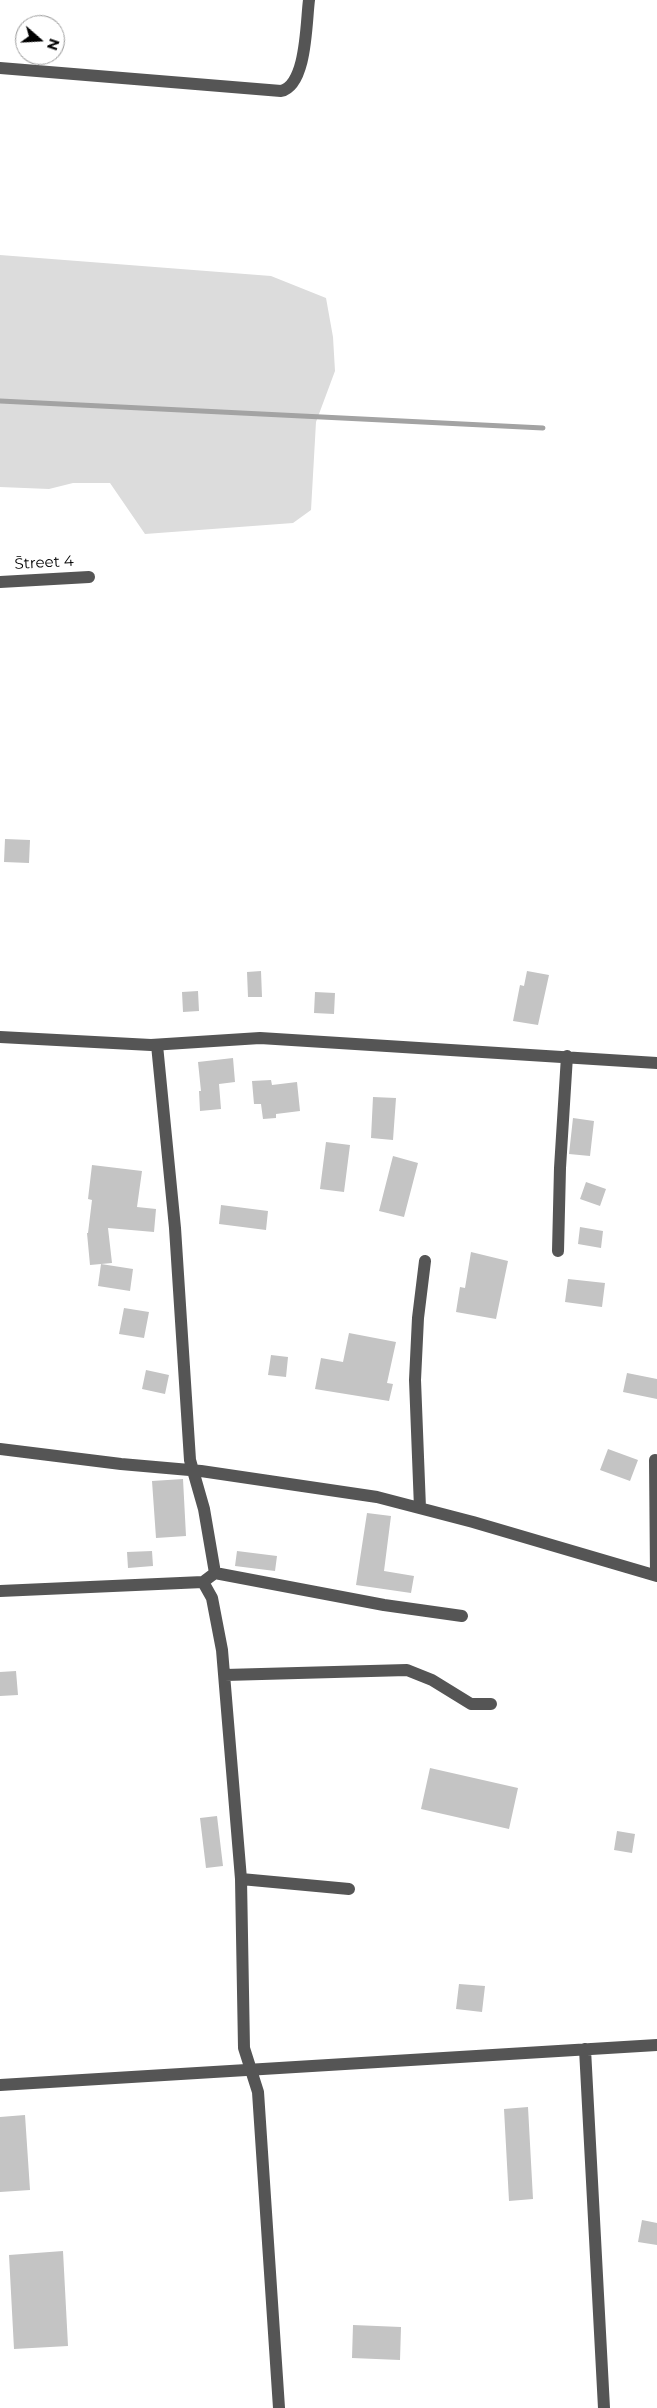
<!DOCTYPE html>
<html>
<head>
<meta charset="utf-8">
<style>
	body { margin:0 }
	#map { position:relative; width:657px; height:2408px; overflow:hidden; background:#fff; font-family:Montserrat,sans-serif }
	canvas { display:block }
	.north { position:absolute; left:15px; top:15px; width:50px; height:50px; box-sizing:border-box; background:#fff; border:1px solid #999; border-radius:50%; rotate:109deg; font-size:14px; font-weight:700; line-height:20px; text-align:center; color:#000 }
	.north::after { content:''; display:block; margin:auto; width:18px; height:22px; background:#000; clip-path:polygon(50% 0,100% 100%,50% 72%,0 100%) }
</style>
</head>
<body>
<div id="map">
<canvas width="657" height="2408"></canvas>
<div class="north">N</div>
</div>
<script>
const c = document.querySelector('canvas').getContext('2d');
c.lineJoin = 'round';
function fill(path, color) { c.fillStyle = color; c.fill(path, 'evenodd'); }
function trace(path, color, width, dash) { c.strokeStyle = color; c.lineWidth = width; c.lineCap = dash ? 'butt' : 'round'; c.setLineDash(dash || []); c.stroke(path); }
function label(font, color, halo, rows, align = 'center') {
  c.font = font + ' Montserrat,sans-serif'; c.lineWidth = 5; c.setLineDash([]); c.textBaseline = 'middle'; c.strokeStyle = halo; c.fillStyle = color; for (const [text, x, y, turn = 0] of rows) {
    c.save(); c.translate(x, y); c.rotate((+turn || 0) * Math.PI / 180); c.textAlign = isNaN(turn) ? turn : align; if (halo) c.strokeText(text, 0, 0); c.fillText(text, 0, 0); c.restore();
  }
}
fill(new Path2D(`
	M0 255 271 276 326 298 333 337 335 371 316 422 311 510 293 523 145 534 110 483H73L49 489 0 487Z`), '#dcdcdc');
trace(new Path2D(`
	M0 401 543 428`), '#a3a3a3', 5);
fill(new Path2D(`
	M5 839 30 840 29 863 4 862Z
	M261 971 262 997H248L247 972Z
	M527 971 549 975 538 1025 513 1021 520 985 524 986Z
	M198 991 199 1011 183 1012 182 992Z
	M315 992 335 993 334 1014 314 1013Z
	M233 1058 235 1082 219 1084 221 1109 200 1111 199 1091H201L198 1062Z
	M271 1080 272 1085 297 1082 300 1111 276 1114V1118L263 1119 261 1104H254L252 1081Z
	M373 1097 396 1098 393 1140 371 1138Z
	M573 1118 594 1121 590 1156 569 1154Z
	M326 1142 350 1145 344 1192 320 1189Z
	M393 1156 418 1163 404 1217 379 1211Z
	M92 1165 142 1171 137 1207 156 1209 154 1232 108 1228 112 1263 90 1265 87 1233H88L92 1200 88 1199Z
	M586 1182 606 1189 600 1206 580 1199Z
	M221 1205 268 1211 266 1230 219 1224Z
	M580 1227 603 1231 601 1248 578 1244Z
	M471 1252 508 1261 496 1319 456 1312 460 1287 465 1288Z
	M101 1264 133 1269 130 1291 98 1286Z
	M568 1279 605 1283 602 1307 565 1302Z
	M124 1308 149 1312 144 1338 119 1334Z
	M349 1333 396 1342 387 1383 393 1384 389 1401 315 1389 321 1358 343 1362Z
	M271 1355 288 1357 286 1377 268 1375Z
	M146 1370 169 1375 165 1394 142 1389Z
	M627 1373 657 1379V1399L623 1392Z
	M608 1449 638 1460 630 1481 600 1470Z
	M183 1479 186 1536 156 1538 152 1481Z
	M367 1513 391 1516 384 1571 414 1576 411 1593 356 1585Z
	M152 1551 153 1566 128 1568 127 1552Z
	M237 1551 277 1556 275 1571 235 1566Z
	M16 1671 18 1695 0 1696V1672Z
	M430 1768 518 1788 509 1829 421 1809Z
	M217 1816 223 1866 206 1868 200 1818Z
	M617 1831 635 1834 632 1853 614 1850Z
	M459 1984 485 1986 482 2012 456 2009Z
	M528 2107 533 2199 509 2201 504 2109Z
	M25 2115 30 2190 0 2192V2117Z
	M642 2220 657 2223V2245L638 2242Z
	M63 2251 68 2346 14 2349 9 2255Z
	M353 2325 401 2327 400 2360 352 2358Z`), '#c4c4c4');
trace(new Path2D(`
	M0 68 281 91C307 85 306 22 309 0
	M0 582 89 577
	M0 1037 151 1045 260 1038 657 1063
	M157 1045 175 1228 190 1460 204 1509 215 1573 203 1582 212 1598 222 1650 241 1879 244 2048 258 2092 279 2408
	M558 1251 560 1168 567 1056
	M0 1449 121 1464 201 1471 377 1497 473 1522 657 1576
	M655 1460 656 1575
	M420 1508 415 1380 418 1318 425 1261
	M215 1573 384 1605 462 1616
	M0 1591 203 1582
	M225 1675 407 1670 432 1680 471 1704H491
	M241 1879 349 1889
	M585 2049 604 2408
	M0 2085 657 2045`), '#555', 12);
label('15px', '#000', '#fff', [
	["S̄treet 4",44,563,-3]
]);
</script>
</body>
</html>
